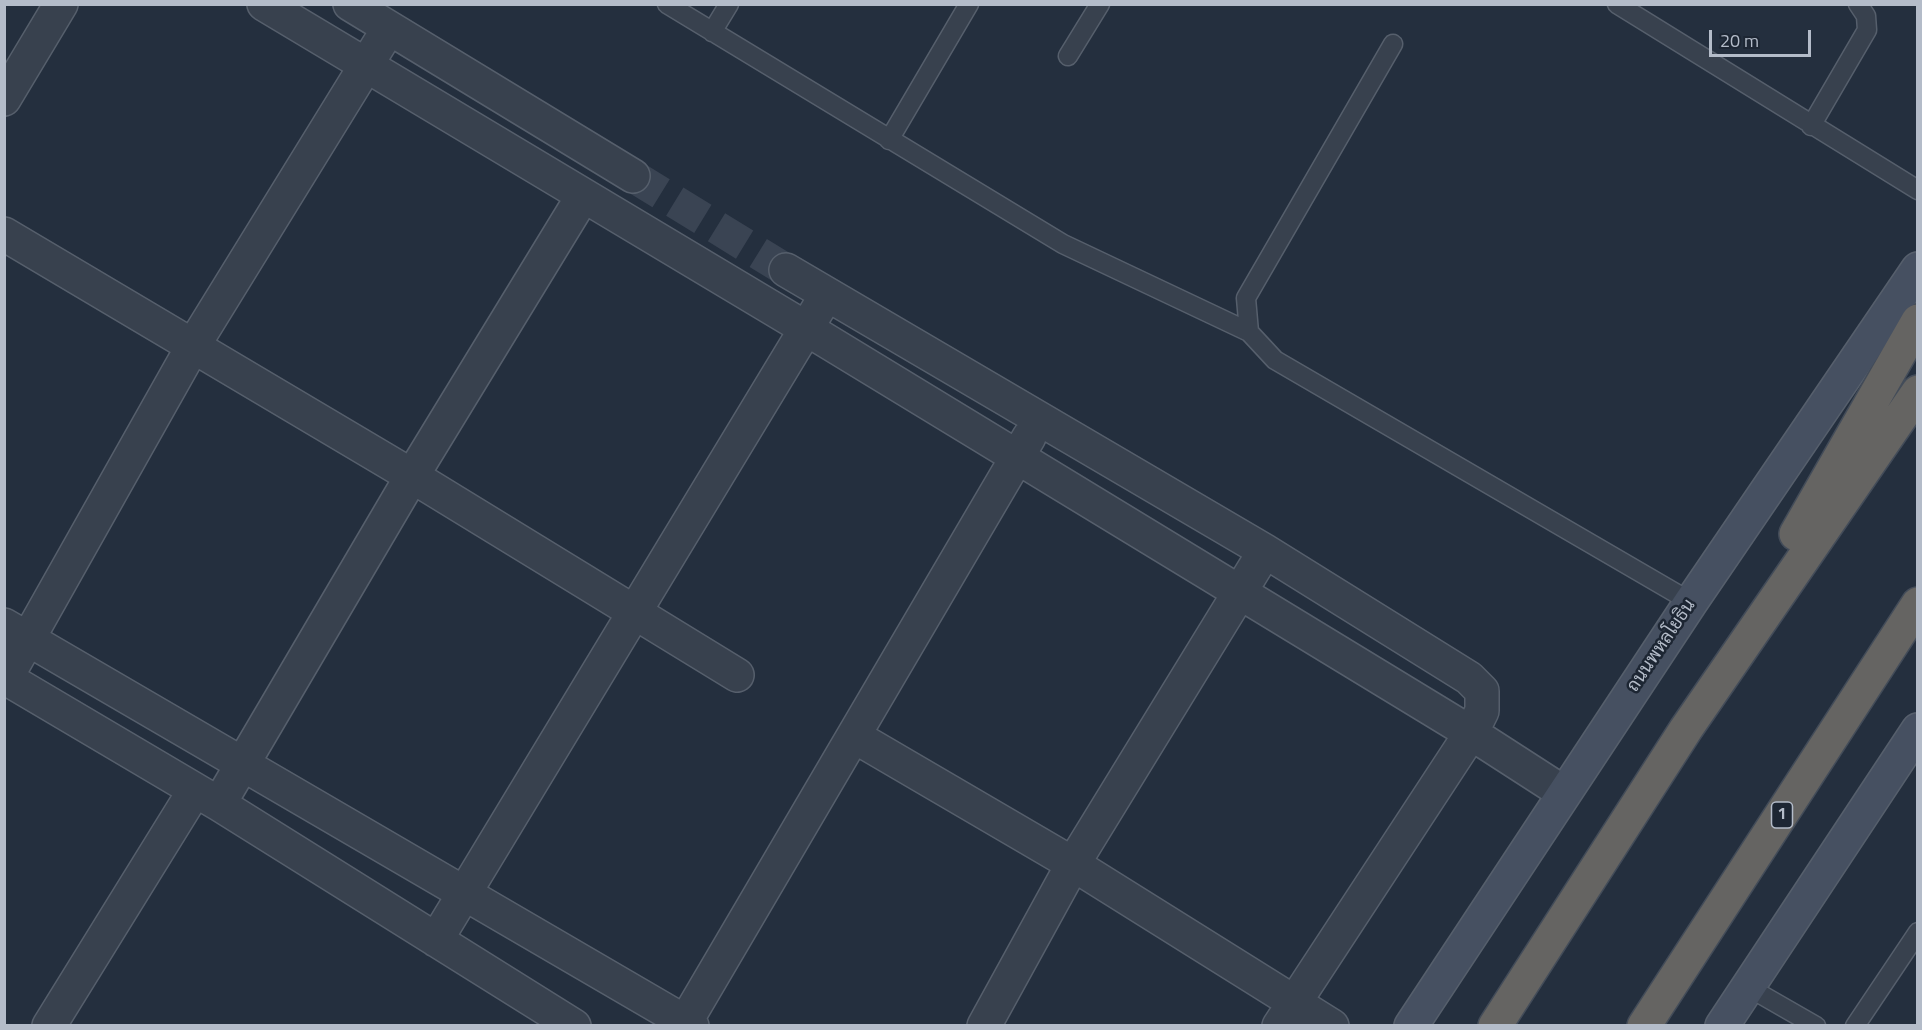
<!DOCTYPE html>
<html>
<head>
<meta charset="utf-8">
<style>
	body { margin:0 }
	#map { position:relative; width:1922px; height:1030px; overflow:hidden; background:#242f3e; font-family:"Titillium Web",sans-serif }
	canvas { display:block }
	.frame { position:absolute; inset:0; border:6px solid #b4bcc9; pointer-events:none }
	.scale { position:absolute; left:1709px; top:30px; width:102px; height:27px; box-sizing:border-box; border:3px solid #b4bcc9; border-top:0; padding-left:8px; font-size:18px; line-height:21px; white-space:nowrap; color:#b4bcc9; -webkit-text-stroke:4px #1d2633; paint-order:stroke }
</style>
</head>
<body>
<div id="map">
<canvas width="1922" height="1030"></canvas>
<div class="frame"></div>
<div class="scale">20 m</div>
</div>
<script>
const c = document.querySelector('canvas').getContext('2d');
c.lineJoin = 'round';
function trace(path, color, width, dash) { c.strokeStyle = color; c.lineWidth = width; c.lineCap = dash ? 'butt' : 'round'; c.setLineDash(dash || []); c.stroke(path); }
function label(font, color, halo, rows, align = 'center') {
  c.font = font + ' "Titillium Web",Sarabun,sans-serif'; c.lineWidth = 5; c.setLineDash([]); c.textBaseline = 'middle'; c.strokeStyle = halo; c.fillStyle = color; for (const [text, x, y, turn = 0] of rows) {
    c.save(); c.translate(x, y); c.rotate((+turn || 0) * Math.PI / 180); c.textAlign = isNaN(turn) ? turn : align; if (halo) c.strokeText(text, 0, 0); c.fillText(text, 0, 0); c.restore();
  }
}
trace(new Path2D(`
	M633 176 786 270`), '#3a4453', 33, [33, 16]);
const service = new Path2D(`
	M667 4 1063 244 1249 332
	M1617 4 1918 190
	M712 32 729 4
	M1393 44 1246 298 1249 332 1275 360 1691 602
	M1068 56 1100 4
	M1811 126 1867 30 1866 16 1858 4
	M889 140 969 4
	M1748 987 1816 1026
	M1855 1026 1918 932`);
const minor = new Path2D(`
	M264 4 807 329 1471 733 1564 793
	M350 4 633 176
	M4 99 61 4
	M4 234 412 476 737 675
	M786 270 1265 551 1469 678 1482 691V711L1471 733 1279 1026
	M4 625 692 1026
	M4 677 219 804 574 1026
	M6 678 193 346 389 28
	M854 736 1073 864 1332 1026
	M219 804 412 476 583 196
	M436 940 818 309
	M49 1026 195 790
	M683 1026 1029 437
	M984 1026 1073 864 1265 551`);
const secondary = new Path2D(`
	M1411 1026 1691 602 1918 269
	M1722 1026 1918 730`);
const trunk = new Path2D(`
	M1796 534 1918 321
	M1495 1026 1686 729 1918 392
	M1644 1026 1918 604`);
trace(service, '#565f6c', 21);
trace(minor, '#565f6c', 36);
trace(secondary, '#565f6c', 36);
trace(trunk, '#434c59', 36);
trace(service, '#38414e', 18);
trace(minor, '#38414e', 33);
trace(secondary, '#465061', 33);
trace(trunk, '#656462', 33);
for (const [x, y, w] of [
	[1782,815,21]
]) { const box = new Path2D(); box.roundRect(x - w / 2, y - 13, w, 26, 4.5); c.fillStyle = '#1d2633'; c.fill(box); trace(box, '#b4bcc9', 1.5); }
label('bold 16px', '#b4bcc9', null, [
	["1",1782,815]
]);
label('18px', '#b4bcc9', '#1d2633', [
	["ถนนพหลโยธิน",1662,646,-56]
]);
</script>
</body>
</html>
